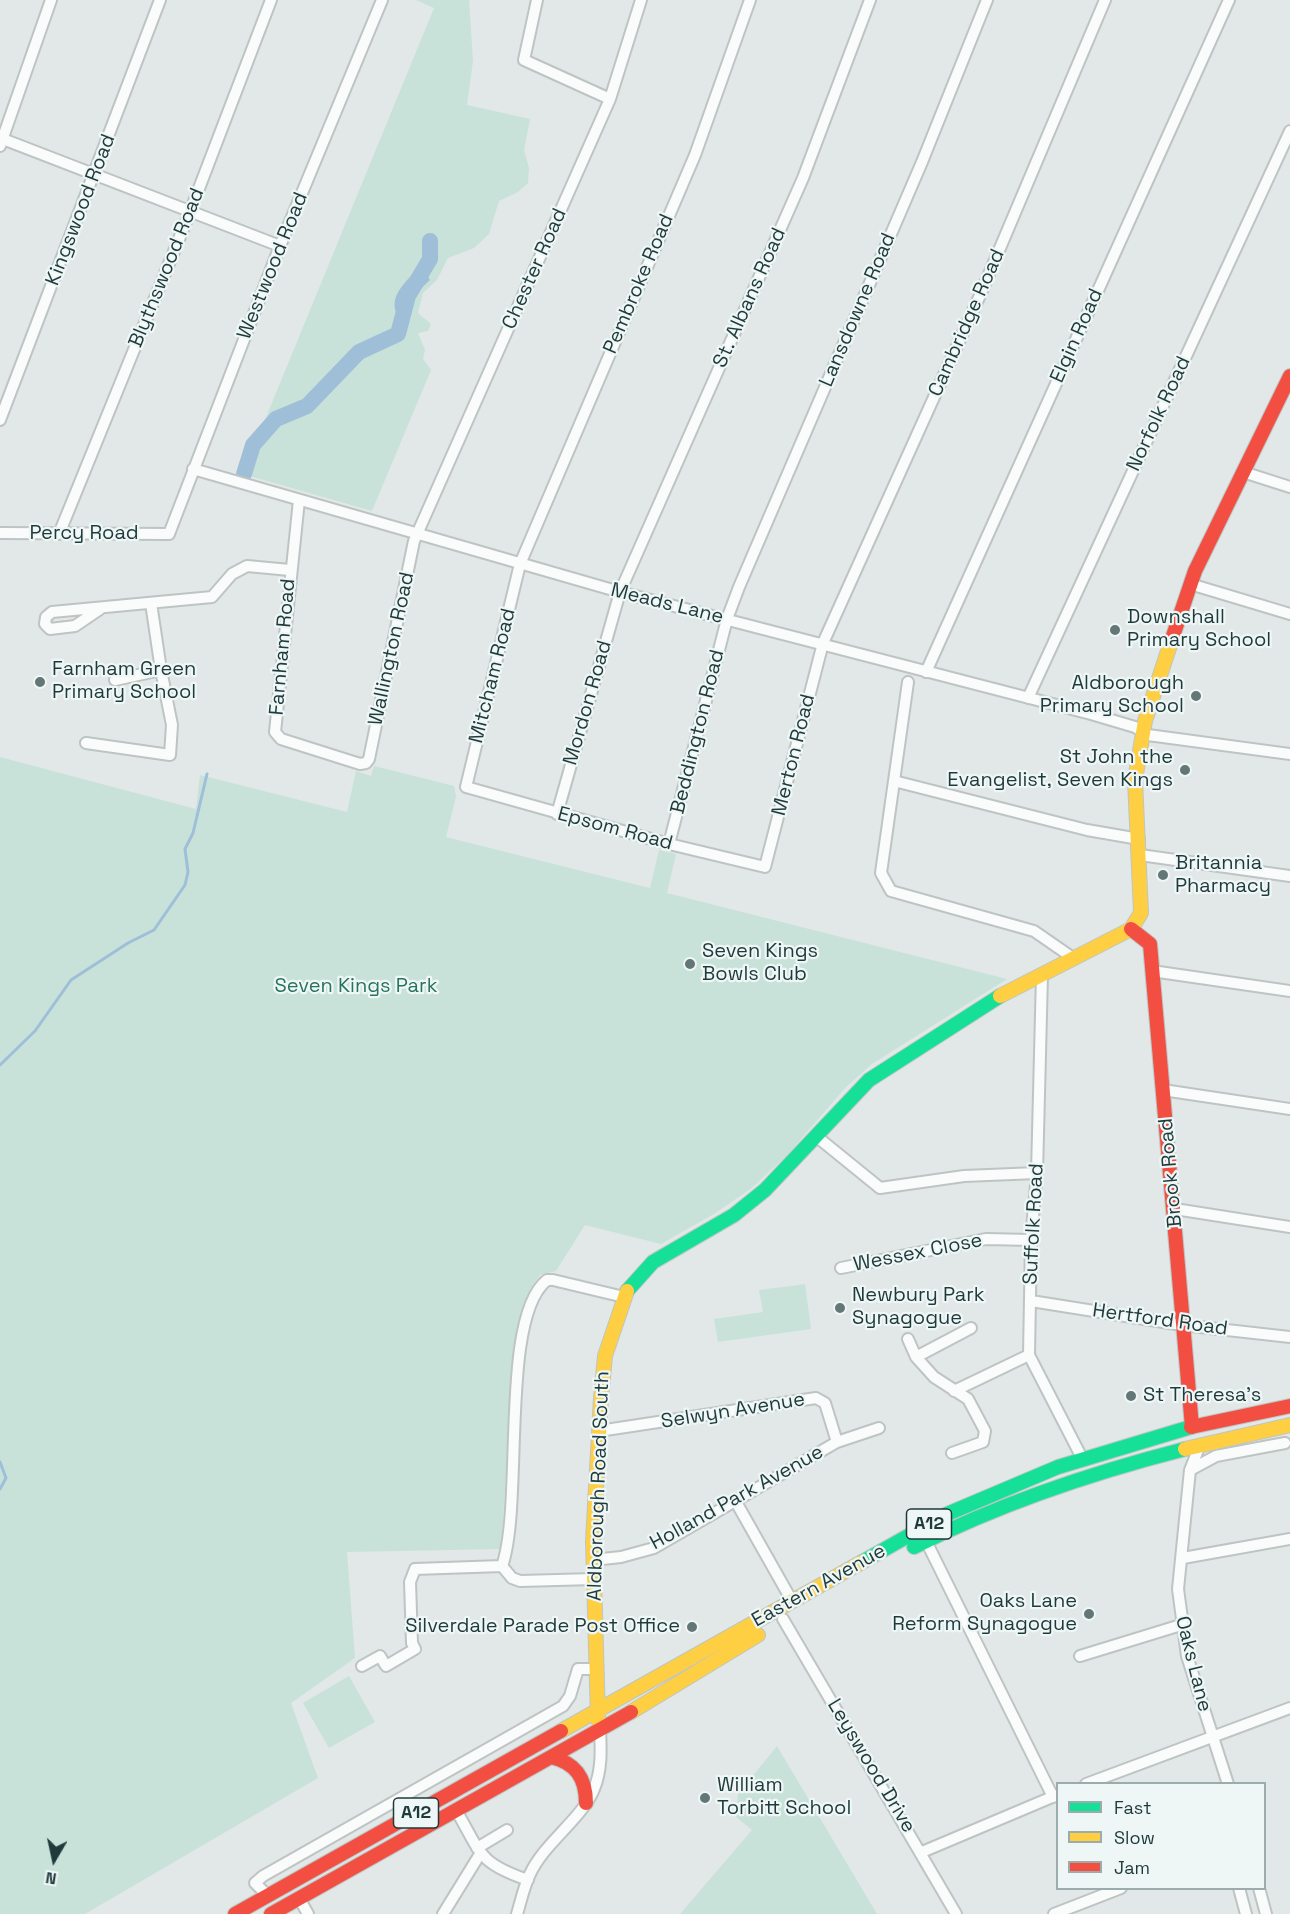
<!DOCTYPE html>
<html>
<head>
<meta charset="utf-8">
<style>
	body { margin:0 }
	#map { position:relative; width:1290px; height:1914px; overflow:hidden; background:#e1e8e7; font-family:"Space Grotesk",sans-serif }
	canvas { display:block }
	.legend { position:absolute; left:1056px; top:1782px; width:210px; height:108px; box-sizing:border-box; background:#eff7f6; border:2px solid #9cabab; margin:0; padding:8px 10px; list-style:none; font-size:18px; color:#1f3a3b }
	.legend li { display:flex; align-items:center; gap:12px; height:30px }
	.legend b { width:30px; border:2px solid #9cabab }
	.north { position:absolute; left:24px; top:1830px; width:60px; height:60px; -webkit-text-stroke:4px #eff7f6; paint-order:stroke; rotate:189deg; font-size:16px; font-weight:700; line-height:24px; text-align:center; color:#1f3a3b }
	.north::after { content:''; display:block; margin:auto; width:21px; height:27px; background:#1f3a3b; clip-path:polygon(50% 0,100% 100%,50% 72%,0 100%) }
</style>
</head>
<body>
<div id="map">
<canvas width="1290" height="1914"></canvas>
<ul class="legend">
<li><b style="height:8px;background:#16e098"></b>Fast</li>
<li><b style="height:8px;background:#ffcf43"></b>Slow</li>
<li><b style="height:8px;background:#f24e42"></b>Jam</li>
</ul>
<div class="north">N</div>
</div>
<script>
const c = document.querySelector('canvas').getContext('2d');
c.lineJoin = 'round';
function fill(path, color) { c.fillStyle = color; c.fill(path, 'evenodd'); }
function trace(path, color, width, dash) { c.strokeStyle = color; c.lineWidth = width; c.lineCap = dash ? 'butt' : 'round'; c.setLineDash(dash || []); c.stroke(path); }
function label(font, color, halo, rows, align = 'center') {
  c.font = font + ' "Space Grotesk",sans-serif'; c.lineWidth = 4.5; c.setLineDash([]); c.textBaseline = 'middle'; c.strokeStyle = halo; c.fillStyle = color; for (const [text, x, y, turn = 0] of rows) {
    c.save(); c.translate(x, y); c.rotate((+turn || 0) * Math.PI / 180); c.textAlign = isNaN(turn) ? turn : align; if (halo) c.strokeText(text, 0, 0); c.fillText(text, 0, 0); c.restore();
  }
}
fill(new Path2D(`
	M416 0H469L473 61 467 105 530 119 524 150 529 168 528 183 518 192 499 201 489 234 474 248 448 258 437 280 423 293 418 313 431 324 428 331 418 333 425 350 423 359 431 370 372 511 246 475 262 427 434 8Z
	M0 757 196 809 200 775 347 812 356 771 371 776 374 766 454 786 456 797 446 837 650 888 659 850 676 854 667 893 1007 979 872 1064 846 1087 788 1154 752 1188 714 1214 661 1244 585 1225 556 1271 540 1275 533 1285 515 1344 501 1549 347 1552 355 1658 291 1703 318 1778 85 1914H0Z
	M805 1284 811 1329 718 1342 714 1319 763 1312 759 1290Z
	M349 1676 375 1722 329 1748 303 1703Z
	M777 1746 877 1914H680L752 1830 736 1817 738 1794Z`), '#c9e2d9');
fill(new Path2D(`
	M413 274 427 275 430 280 413 296 407 317 398 316C388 300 402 285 413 274Z`), '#9fbfd9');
trace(new Path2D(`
	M0 1065 35 1031 71 980 128 943 154 930 185 885 188 872 185 849 193 833 207 774
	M0 1462 6 1478 0 1489`), '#9fbfd9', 3);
trace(new Path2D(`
	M244 474 253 445 276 419 307 406 359 352 398 334 408 296 430 259V241`), '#9fbfd9', 16);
const street = new Path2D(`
	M537 0 524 60 610 99
	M750 0 695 155 520 564 466 787 669 844 765 867 823 643 981 293 1105 0
	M0 138 280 246
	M0 146 51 0
	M0 420 160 0
	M193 469 620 592 1091 714 1135 727 1148 735 1290 754
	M1243 472 1290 487
	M299 500 275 732 281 739 360 764 366 763 369 759 414 541 610 99 641 0
	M0 533 169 534 280 246 382 0
	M59 534 190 212 271 0
	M1190 584 1290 614
	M100 609 75 626 50 629 45 624 46 617 52 612 212 597 232 574 247 566 290 570
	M926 672 1229 0
	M115 680 161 670
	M908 682 881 873 891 891 1034 931 1073 958
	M1028 698 1290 131
	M86 743 170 755 172 725 161 670 151 603
	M894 781 1087 830 1139 839
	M557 814 620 592 803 178 870 0
	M669 844 727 619 739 587 922 162 987 0
	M1140 855 1290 876
	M1152 971 1290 991
	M1042 975 1037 1173 1031 1240 1029 1355 1083 1460
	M1163 1090 1290 1109
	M816 1136 880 1188 964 1176 1037 1173
	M1175 1209 1290 1227
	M841 1268 986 1239 1031 1240
	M1031 1301 1182 1325 1290 1337
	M908 1339 916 1357 934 1377 968 1399 985 1431 983 1442 952 1453
	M916 1357 971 1328
	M954 1391 1029 1355
	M599 1431 816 1398 825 1403 837 1442
	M1200 1445 1190 1470 1178 1589 1187 1656 1228 1784
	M1190 1470 1216 1456 1285 1443
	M736 1502 792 1601
	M926 1541 1053 1797
	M1183 1558 1290 1539
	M593 1560 621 1557 654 1548 837 1442 879 1428
	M502 1566C524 1504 499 1318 547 1280H553L624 1297
	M502 1566 512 1578 520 1581 594 1579
	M783 1619 956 1914
	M1080 1656 1181 1625
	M362 1666 380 1656 386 1666 415 1649 412 1643 410 1582 415 1569 502 1566
	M1086 1784 1290 1708
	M456 1810C481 1853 478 1863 528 1880
	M477 1848 507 1830
	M922 1852 1057 1795
	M1239 1888 1246 1914
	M1259 1888 1266 1914
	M267 1895 255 1883 263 1876 563 1706 570 1696 578 1669H596
	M299 1898 308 1914
	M443 1914 480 1854
	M517 1914C521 1901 524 1886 530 1874 545 1842 581 1820 594 1789 602 1770 601 1749 600 1729
	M1054 1914 1121 1888`);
const fast = new Path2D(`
	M627 1291 653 1262 734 1215 765 1190 869 1080 1000 996
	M914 1547C1001 1503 1091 1473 1185 1449
	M862 1562 947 1514 1058 1467 1191 1427`);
const slow = new Path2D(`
	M1000 996 1131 929 1141 913 1135 780 1145 721 1173 636
	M1185 1449 1290 1425
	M631 1712 758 1635
	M598 1720 593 1541 601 1398 605 1356 627 1291
	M561 1731 862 1562`);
const jam = new Path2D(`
	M1173 636 1195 571 1290 376
	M1131 929 1150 944 1192 1427
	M1191 1427 1290 1406
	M551 1757C576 1763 586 1778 586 1803
	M235 1914 561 1731
	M271 1914 631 1712`);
trace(street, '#bec4c4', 14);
trace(fast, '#bdc6c5', 16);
trace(slow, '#bdc6c5', 16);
trace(jam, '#bdc6c5', 16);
trace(street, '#fafcfb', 10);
trace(fast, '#16e098', 14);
trace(slow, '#ffcf43', 14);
trace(jam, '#f24e42', 14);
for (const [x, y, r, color] of [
	[1115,630,6,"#637777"],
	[40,682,6,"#637777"],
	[1196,696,6,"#637777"],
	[1185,770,6,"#637777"],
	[1163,875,6,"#637777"],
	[690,964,6,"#637777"],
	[840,1308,6,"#637777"],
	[1131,1396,6,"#637777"],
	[1089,1614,6,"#637777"],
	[692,1627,6,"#637777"],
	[705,1798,6,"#637777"]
]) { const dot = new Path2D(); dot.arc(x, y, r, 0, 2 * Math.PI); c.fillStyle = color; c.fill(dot); trace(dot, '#eff7f6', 2); }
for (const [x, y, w] of [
	[929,1524,45],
	[416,1813,45]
]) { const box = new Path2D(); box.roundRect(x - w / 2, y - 15, w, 30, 4.5); c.fillStyle = '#eff7f6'; c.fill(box); trace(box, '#1f3a3b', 1.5); }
label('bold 18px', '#1f3a3b', null, [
	["A12",929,1524],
	["A12",416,1813]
]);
label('20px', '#1f3a3b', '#eff7f6', [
	["Kingswood Road",81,210,-69],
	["Westwood Road",273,266,-68],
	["Blythswood Road",167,268,-68],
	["Chester Road",535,269,-66],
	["Pembroke Road",639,284,-67],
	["St. Albans Road",750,298,-66],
	["Lansdowne Road",858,310,-67],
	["Cambridge Road",967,323,-66],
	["Elgin Road",1077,336,-66],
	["Norfolk Road",1159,414,-65],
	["Percy Road",84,534],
	["Meads Lane",667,604,14],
	["Farnham Road",283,647,-85],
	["Wallington Road",392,649,-78],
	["Mitcham Road",493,676,-76],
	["Mordon Road",588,703,-74],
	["Beddington Road",698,732,-76],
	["Merton Road",794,755,-76],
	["Epsom Road",615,829,15],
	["Brook Road",1171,1173,-95],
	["Suffolk Road",1034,1224,-87],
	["Wessex Close",918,1253,-11],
	["Hertford Road",1160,1320,8],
	["Selwyn Avenue",733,1411,-9],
	["Aldborough Road South",599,1486,-88],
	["Holland Park Avenue",737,1498,-29],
	["Eastern Avenue",819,1586,-29],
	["Oaks Lane",1193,1664,76],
	["Leyswood Drive",871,1766,59]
]);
label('20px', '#1f3a3b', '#eff7f6', [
	["Downshall",1127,618],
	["Primary School",1127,641],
	["Farnham Green",52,670],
	["Primary School",52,693],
	["Aldborough",1184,684,"right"],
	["Primary School",1184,707,"right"],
	["St John the",1173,758,"right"],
	["Evangelist, Seven Kings",1173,781,"right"],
	["Britannia",1175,864],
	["Pharmacy",1175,887],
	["Seven Kings",702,952],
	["Bowls Club",702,975],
	["Newbury Park",852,1296],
	["Synagogue",852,1319],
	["St Theresa's",1143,1396],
	["Oaks Lane",1077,1602,"right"],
	["Reform Synagogue",1077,1625,"right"],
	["Silverdale Parade Post Office",680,1627,"right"],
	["William",717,1786],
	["Torbitt School",717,1809]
], 'left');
label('20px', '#28735d', '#eff7f6', [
	["Seven Kings Park",356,987]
]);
</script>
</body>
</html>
